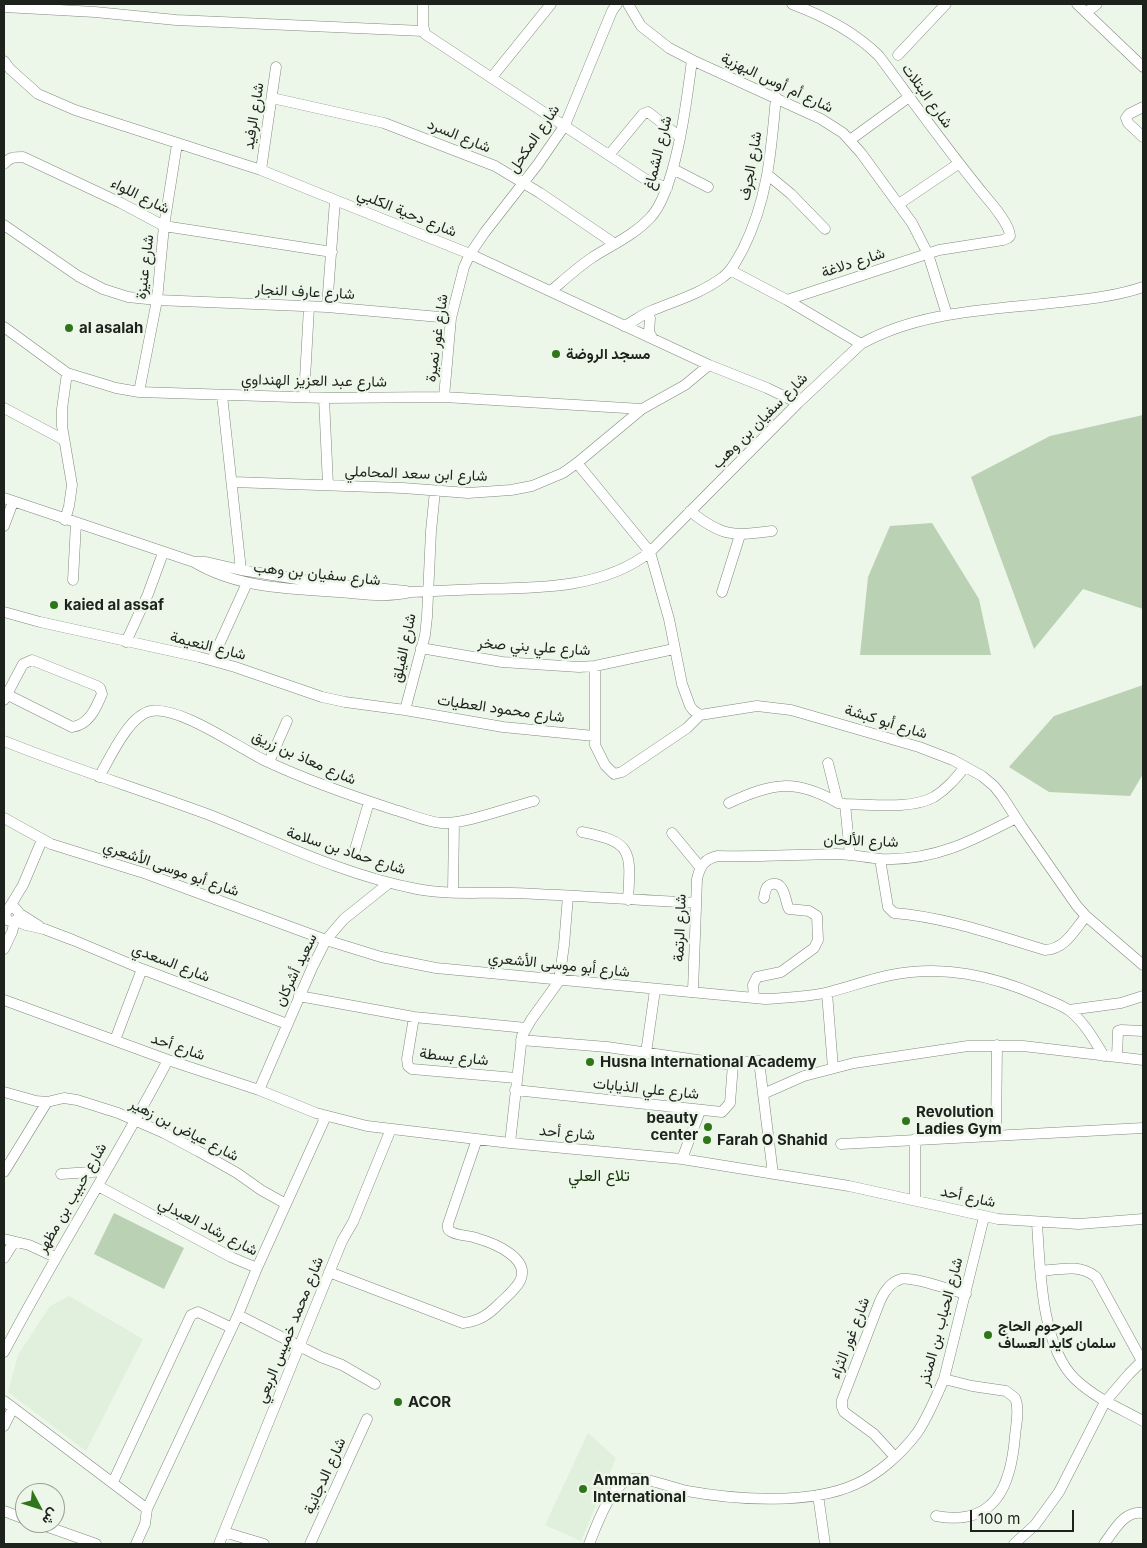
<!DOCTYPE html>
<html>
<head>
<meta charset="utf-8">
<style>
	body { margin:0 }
	#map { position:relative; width:1147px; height:1548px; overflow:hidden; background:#ecf6e9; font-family:Inter,Vazirmatn,sans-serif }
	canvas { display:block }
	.frame { position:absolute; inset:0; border:5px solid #1e221d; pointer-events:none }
	.north { position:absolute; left:15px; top:1483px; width:50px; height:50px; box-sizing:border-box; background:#ecf6e9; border:1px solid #9aa197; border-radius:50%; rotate:130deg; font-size:14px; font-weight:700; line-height:20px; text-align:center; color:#1e221d }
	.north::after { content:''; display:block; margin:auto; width:18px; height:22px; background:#2e7619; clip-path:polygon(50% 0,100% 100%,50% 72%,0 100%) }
	.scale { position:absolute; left:970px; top:1510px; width:104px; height:22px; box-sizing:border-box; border:2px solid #1e221d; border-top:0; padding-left:6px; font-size:15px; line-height:18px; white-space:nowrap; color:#1e221d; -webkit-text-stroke:4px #ecf6e9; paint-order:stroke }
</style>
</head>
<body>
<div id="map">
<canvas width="1147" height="1548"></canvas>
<div class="frame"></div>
<div class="north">ش</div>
<div class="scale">100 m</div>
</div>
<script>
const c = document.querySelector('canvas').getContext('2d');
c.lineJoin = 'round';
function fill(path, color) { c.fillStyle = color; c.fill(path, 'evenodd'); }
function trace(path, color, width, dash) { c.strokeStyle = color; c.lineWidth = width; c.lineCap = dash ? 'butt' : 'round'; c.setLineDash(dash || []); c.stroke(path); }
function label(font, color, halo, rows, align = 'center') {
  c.font = font + ' Inter,Vazirmatn,sans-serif'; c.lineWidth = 5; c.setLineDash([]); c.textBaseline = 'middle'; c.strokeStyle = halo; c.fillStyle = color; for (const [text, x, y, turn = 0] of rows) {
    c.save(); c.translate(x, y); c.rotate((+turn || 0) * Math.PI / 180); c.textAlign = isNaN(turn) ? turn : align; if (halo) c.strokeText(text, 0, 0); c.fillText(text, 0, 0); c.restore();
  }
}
fill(new Path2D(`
	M69 1296 143 1339 86 1451 8 1392 18 1355 50 1306Z
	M588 1433 616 1458 581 1541 545 1525Z`), '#e0f0dc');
fill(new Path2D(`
	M1143 415V609L1083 589 1034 649 971 477 1050 436Z
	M932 523 979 599 991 655H860L868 577 890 526Z
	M1143 685V774L1130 796 1049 792 1009 767 1054 716Z
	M114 1213 184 1248 164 1289 94 1254Z`), '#bad1b4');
const minor = new Path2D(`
	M423 4V24L425 34 645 179 667 188
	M628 4 641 26 669 48 692 60 821 119 843 133 861 153 912 223 928 254 947 315
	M1077 4 1143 67
	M4 7 95 12 176 20 423 31
	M1087 12 1097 4
	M898 55 946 4
	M4 61 10 69 38 94 75 110 261 170 335 200 470 254 709 365 767 388 798 403
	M492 77 551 4
	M272 98 384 123 495 166 540 193 615 244
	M1143 107 1129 114 1126 118 1128 123 1143 137
	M850 140 909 97
	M609 155 643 114 648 112 680 137
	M4 164C10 157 14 157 23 157L121 203 164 226 332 252
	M673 169 708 187
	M261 170 276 67
	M768 175 791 194 825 229
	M899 204 958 164
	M4 225 78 276 103 289 128 297 157 300 327 307 451 318
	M730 270 787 300 939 250 1003 240 1008 238 1010 236C1010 226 993 205 986 197 948 151 914 103 879 56 855 32 824 16 792 4
	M551 291C565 279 578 267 593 257 612 245 634 235 650 218 676 191 687 99 692 60
	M787 300 861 344
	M327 307 335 200
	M650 318 649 332 653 339
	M624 326C633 322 641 315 651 311 675 301 702 293 723 277 733 270 737 259 743 249 768 199 771 152 776 97
	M4 327 67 373 116 388 139 392 324 398 444 397 642 409
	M139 392 157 300 164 226 177 144
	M222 395 241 570
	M304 397 309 307
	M444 397 451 318 464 267 470 254 485 232 538 164 565 125 612 11 617 4
	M324 398 328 485
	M4 408 64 440
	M577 463 650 552 669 619 682 684 690 706 693 710 700 715 757 706 791 710 919 747 953 760 982 776 994 786 1002 796 1022 827 1077 906 1086 916 1143 965
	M233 482 403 488 468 493 511 490 532 486 563 473 577 463 642 409 685 385 709 365
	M4 498 194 562C237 588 290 589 339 592 364 594 387 598 411 592 434 591 458 590 481 589 537 588 603 589 650 552L798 403 861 344C921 310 994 310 1061 302 1088 299 1117 296 1143 287
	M690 511C722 537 733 536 772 531
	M65 520 69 506 72 485 62 426V409L67 373
	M4 526 13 502
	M195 562H206L241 570 322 583 406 591
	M73 580 76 523
	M722 592 740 535
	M4 612 40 622 199 657 235 667 322 697 345 702 405 710 503 727 594 736
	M126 642 148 594 163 553
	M421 648 502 662 579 667 595 666 674 649
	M212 660 247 583
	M595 666V745L605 765 614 774 622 772 687 728 700 715
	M4 700 23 664 32 660 97 686 100 688 102 694C96 708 89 725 72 727L8 695
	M405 710 425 635 427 617 431 531 435 491
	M4 741C71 768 139 789 207 814 276 841 343 875 417 889 448 895 480 892 511 893 573 895 635 900 696 903
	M269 762 287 721
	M828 763 838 803
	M99 777C110 758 129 715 151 711 181 706 240 749 268 762 309 781 352 796 395 810 410 814 426 822 442 823 465 824 510 807 534 801
	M729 803C772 783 795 778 838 803L845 804C871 804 910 810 934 797 947 789 956 778 965 767
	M845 804 850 854
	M4 818 51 844 147 874 326 940 381 957 436 968 765 999C785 998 808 997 829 992 850 987 870 979 891 975 943 965 991 975 1039 996 1049 1001 1061 1004 1070 1011 1085 1023 1094 1040 1104 1056
	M582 832C633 842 631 851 628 900
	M672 833 700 867
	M354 853 369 802
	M880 859 888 907 894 913C945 917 995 935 1045 950 1065 949 1074 931 1086 916
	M453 892 454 823
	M9 908 23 885 42 840
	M20 914 18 919 13 922 7 920 5 914 9 908H15L20 914 39 926
	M16 921 26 925 44 929 73 940 142 969 287 1024
	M4 949 12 932 15 921
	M693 991 697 879C700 866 704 859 718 856 757 857 797 855 836 854 852 854 867 858 882 859 934 861 972 841 1016 818
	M827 993 833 1068
	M299 996 414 1017 526 1028
	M754 998 753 985 757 977 781 972 814 948 818 940 817 916 809 911 789 909C785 902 785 881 772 884 765 886 765 892 764 898
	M4 1000 168 1060 259 1090 316 1113 367 1126 510 1143 682 1159 849 1186 998 1219 1079 1224 1143 1219
	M1069 1010 1121 1003 1143 996
	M414 1017 407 1059 408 1066 412 1069 516 1078
	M115 1040 142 969
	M521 1040 607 1047 725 1064 759 1061 773 1174
	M646 1053 655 990
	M1117 1057 1118 1031 1121 1030 1143 1031
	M259 1090 312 968 326 940 344 919 389 883
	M515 1090 722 1112 730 1103 733 1064
	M4 1092 36 1101 47 1102 64 1098 77 1100 118 1113 164 1133 198 1151 237 1173 261 1190 286 1204
	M763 1094 804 1076 854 1063 968 1046H1023L1143 1060
	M996 1135 997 1045
	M510 1143 522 1036 531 1020 559 981 564 945 568 896
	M841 1144 1143 1128
	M682 1159 700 1111
	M4 1172 47 1102
	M61 1174 106 1171
	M98 1186 231 1257 257 1268 238 1315 321 1357 342 1365 375 1384
	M915 1200V1139
	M1037 1223C1040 1268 1041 1346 1075 1379 1095 1398 1119 1408 1143 1421
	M4 1239 29 1245 55 1257
	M4 1258 14 1242
	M257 1268 326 1116
	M1041 1271C1061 1269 1080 1264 1096 1277L1142 1361
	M329 1272 463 1323C479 1321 488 1315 499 1304 506 1297 516 1289 520 1281 531 1258 494 1243 476 1238 469 1235 456 1236 450 1231 447 1229 448 1228 448 1224L477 1139
	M4 1352C56 1253 116 1159 168 1060
	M4 1401 147 1509
	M4 1426 13 1408
	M895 1457 874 1434 844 1412 842 1407V1400L880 1301C884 1292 891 1282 901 1279 912 1276 953 1291 966 1294
	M113 1482 191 1315 198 1312 232 1328
	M818 1495 825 1544
	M4 1511 25 1519
	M936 1516C995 1527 1011 1486 1015 1436 1016 1424 1020 1409 1015 1398L1006 1391 972 1386 944 1379
	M37 1523 96 1544
	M224 1532 264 1544
	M136 1544 145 1524 147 1509 238 1315
	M219 1544 342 1241 353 1222 391 1129
	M310 1544 367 1419
	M589 1544C596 1527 610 1487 628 1480 642 1475 672 1488 687 1491 736 1500 811 1505 856 1484 879 1474 902 1453 917 1433 928 1417 936 1397 944 1379L984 1217
	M1014 1544 1035 1525 1059 1492 1105 1402 1129 1374 1143 1360
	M1104 1544C1114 1531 1124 1510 1143 1513`);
trace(minor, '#818a7e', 11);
trace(minor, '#fff', 10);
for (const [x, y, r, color] of [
	[69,328,5,"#2e7619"],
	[556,354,5,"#2e7619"],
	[54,605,5,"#2e7619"],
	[590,1062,5,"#2e7619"],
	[906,1121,5,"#2e7619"],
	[708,1127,5,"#2e7619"],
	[707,1140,5,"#2e7619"],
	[988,1335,5,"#2e7619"],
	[398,1402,5,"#2e7619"],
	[583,1489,5,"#2e7619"]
]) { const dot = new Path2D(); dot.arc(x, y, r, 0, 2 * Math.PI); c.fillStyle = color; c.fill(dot); trace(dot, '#ecf6e9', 2); }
label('15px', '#1e221d', '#ecf6e9', [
	["شارع أم أوس البهزية",777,83,25],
	["شارع البتلات",927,96,54],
	["شارع الرفيد",254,116,-81],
	["شارع السرد",459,136,22],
	["شارع المكحل",534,139,-56],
	["شارع الشماغ",658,153,-76],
	["شارع الجرف",751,166,-80],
	["شارع اللواء",140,196,26],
	["شارع دحية الكلبي",407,213,22],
	["شارع دلاغة",853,263,-18],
	["شارع عنيزة",145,267,-83],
	["شارع عارف النجار",305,292,3],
	["شارع غور نميرة",437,338,-82],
	["شارع عبد العزيز الهنداوي",314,381,1],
	["شارع سفيان بن وهب",760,421,-45],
	["شارع ابن سعد المحاملي",416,474,2],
	["شارع سفيان بن وهب",317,574,6],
	["شارع النعيمة",208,646,14],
	["شارع علي بني صخر",534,647,4],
	["شارع الفيلق",404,648,-78],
	["شارع محمود العطيات",501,709,8],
	["شارع أبو كبشة",886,722,17],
	["شارع معاذ بن زريق",304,758,24],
	["شارع الألحان",861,841,2],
	["شارع حماد بن سلامة",346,851,18],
	["شارع أبو موسى الأشعري",171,869,19],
	["شارع الرتمة",680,928,-88],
	["شارع السعدي",171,963,21],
	["شارع أبو موسى الأشعري",559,965,6],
	["سعيد أشركان",296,970,-64],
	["شارع أحد",178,1047,19],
	["شارع بسطة",454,1057,6],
	["شارع علي الذيابات",646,1089,6],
	["شارع عياض بن زهير",184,1130,27],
	["شارع أحد",567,1133,5],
	["شارع أحد",968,1197,12],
	["شارع حبيب بن مظهر",72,1198,-60],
	["شارع رشاد العبدلي",208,1227,27],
	["شارع الحباب بن المنذر",941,1322,-75],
	["شارع محمد خميس الربعي",290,1330,-68],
	["شارع غور الثراء",850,1338,-69],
	["شارع الدجانية",325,1476,-66]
]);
label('bold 15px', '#1e221d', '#ecf6e9', [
	["al asalah",79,328],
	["مسجد الروضة",566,354],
	["kaied al assaf",64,605],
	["Husna International Academy",600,1062],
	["Revolution",916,1112],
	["Ladies Gym",916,1129],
	["beauty",698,1118,"right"],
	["center",698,1135,"right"],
	["Farah O Shahid",717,1140],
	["المرحوم الحاج",998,1326],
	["سلمان كايد العساف",998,1343],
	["ACOR",408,1402],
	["Amman",593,1480],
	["International",593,1497]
], 'left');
label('16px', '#123408', '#ecf6e9', [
	["تلاع العلي",599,1176]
]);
</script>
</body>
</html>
